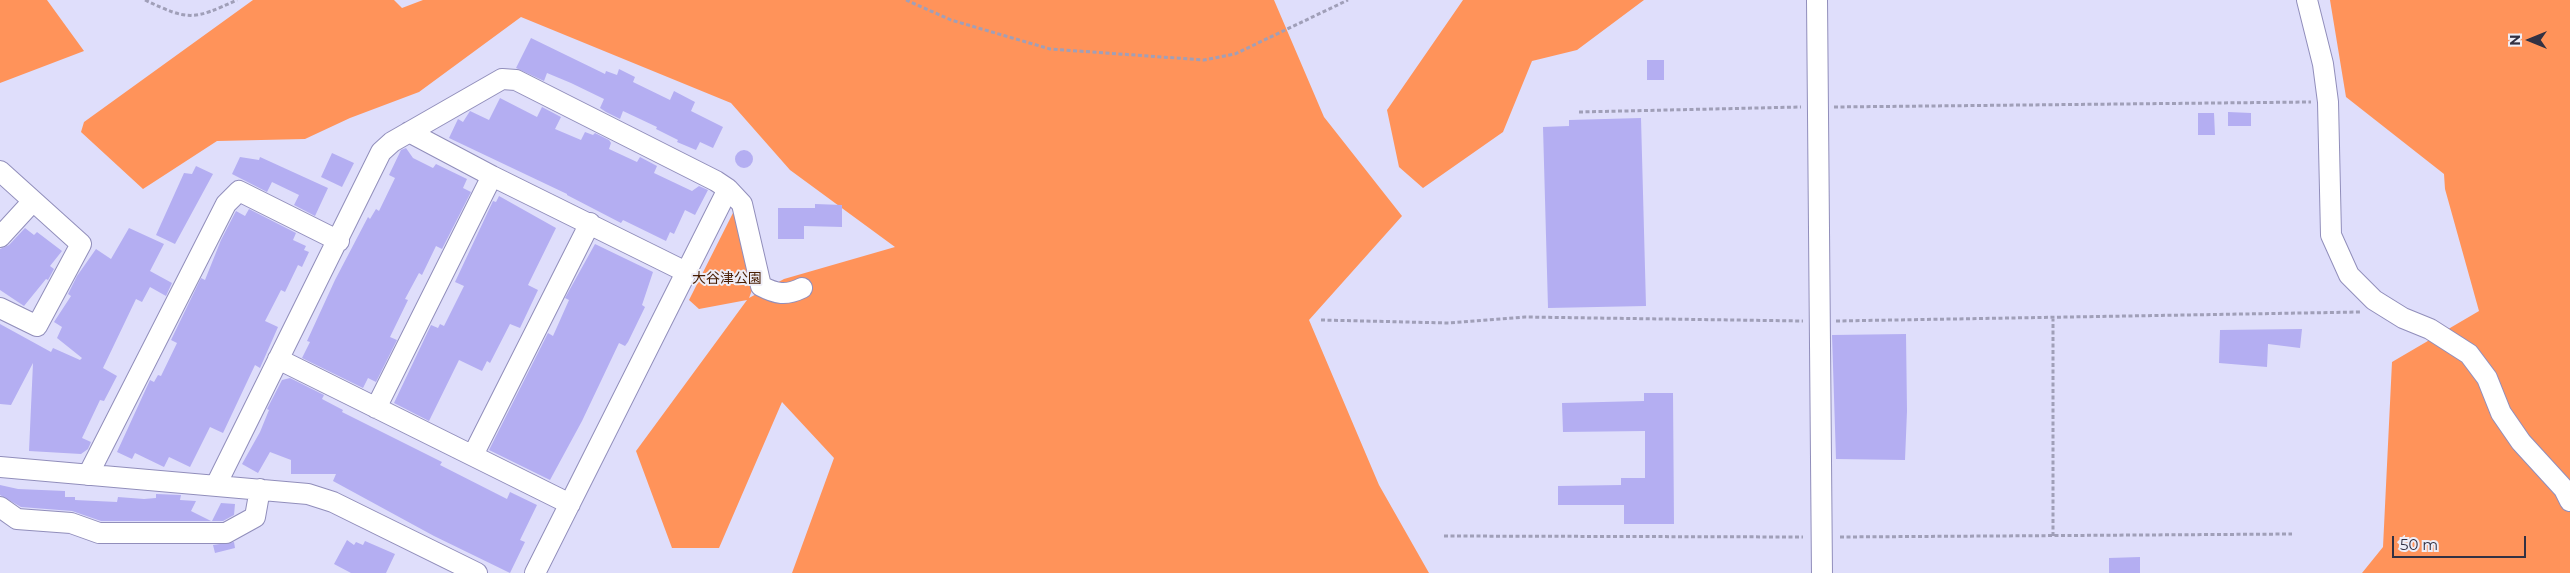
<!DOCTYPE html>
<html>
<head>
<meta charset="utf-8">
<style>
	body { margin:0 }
	#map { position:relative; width:2570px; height:573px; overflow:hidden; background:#dfdefb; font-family:Montserrat,sans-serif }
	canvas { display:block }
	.north { position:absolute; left:2505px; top:15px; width:50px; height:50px; -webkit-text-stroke:4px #eeedf7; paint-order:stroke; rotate:270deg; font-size:14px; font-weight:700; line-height:20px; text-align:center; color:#323143 }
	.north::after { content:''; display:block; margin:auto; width:18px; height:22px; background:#323143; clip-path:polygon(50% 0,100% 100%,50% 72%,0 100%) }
	.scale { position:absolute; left:2392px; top:536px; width:134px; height:22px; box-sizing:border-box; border:2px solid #323143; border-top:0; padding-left:6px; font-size:15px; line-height:18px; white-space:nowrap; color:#323143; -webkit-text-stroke:4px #eeedf7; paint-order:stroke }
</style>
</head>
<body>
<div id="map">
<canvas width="2570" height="573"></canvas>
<div class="north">N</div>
<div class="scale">50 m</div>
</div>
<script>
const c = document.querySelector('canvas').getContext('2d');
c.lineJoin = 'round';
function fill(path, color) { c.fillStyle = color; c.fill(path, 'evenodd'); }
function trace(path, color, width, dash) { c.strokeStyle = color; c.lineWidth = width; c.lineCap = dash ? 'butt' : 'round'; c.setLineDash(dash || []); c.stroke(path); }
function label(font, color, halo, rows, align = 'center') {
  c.font = font + ' Montserrat,"Noto Sans JP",sans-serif'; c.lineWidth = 4; c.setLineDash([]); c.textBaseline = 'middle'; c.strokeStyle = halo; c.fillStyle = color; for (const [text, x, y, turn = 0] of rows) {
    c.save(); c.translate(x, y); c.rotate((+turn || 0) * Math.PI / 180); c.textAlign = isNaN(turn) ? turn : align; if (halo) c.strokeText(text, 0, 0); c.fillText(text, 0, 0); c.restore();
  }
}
fill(new Path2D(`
	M0 0H47L84 51 0 83Z
	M253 0H394L402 8 423 0H1274L1324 117 1402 216 1309 320 1379 485 1429 573H792L834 458 782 402 719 548H672L636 451 747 300 699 309 689 300 735 209 754 285 749 298 784 279 895 247 790 170 731 103 521 17 419 92 350 118 305 139 217 141 143 189 81 132 84 122Z
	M1463 0H1644L1577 50 1532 61 1503 132 1423 188 1399 167 1387 110Z
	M2330 0H2570V573H2362L2383 547 2392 362 2479 311 2445 189 2444 174 2346 97Z`), '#ff935a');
fill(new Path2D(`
	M531 38 605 74 606 71 617 75 619 69 635 77 633 82 670 100 674 91 695 102 691 111 723 127 713 148 700 142 696 150 677 142 678 140 656 129 657 127 623 111 620 119 606 112 600 108 604 99 571 83 547 73 544 81 516 68Z
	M1647 60H1664V80H1647Z
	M500 98 537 117 542 107 561 117 555 129 581 140 585 132 593 135 595 133 609 140 611 143 609 149 637 162 640 157 657 166 654 173 692 191 699 186 708 190 695 215 685 210 674 234 670 232 666 241 623 220 621 223 567 195V194L449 138 458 119 463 122 470 111 489 120Z
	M2228 112 2251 113V126H2228Z
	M2198 113H2214L2215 135H2198Z
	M1641 118 1646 306 1548 308 1543 127 1569 126V120Z
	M406 148 413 158 433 168 436 164 467 179 463 188 471 192 442 249 436 246 422 275 419 273 405 299 408 300 390 337 397 340 376 382 368 378 363 388 302 358 310 342 307 341 335 280 368 217 370 219 376 209 379 211 395 178 389 175 401 150Z
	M735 159a9 9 0 1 1 18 0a9 9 0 1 1-18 0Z
	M332 153 354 163 342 187 321 177Z
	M240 157 259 160 260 157 328 188 315 216 294 205 299 195 272 182 267 192 232 174Z
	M196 166 213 174 175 244 156 235 184 173 192 174Z
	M499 196 556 228 528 285 538 290 520 328 510 324 490 363 487 361 482 371 459 360 429 421 394 403 431 325 438 328 440 324 444 326 464 286 455 282 493 201 496 202Z
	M815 204 842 205V227L804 226V239H778V208H815Z
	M249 209 296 233 293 240 306 246 304 250 309 252 302 267 298 265 285 292 281 290 265 321 278 327 260 368 255 365 223 433 210 427 190 467 169 457 164 467 135 453 132 459 117 452 150 380 154 382 158 375 161 376 177 343 171 340 201 278 205 280 221 240 236 211 245 216Z
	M25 228 34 235 37 232 62 251 50 266 54 269 48 280 46 279 24 306 0 290V249L9 245Z
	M129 228 164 244 150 271 172 283 166 296 150 287 142 302 136 299 103 368 117 376 104 401 100 400 82 438 91 442 88 449 81 454 29 451 33 363 11 405 0 404V324L51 352 53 348 80 360 82 358 57 338 62 327 54 322 71 296 68 294 77 276 96 249 111 259Z
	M595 244 653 272 642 305 645 307 628 342 625 346 619 343 582 421 550 480 489 450 548 333 553 336 569 300 565 298Z
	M2302 329 2300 348 2268 344 2267 367 2219 363 2220 330Z
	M1906 334 1907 411 1905 460 1836 459 1832 335Z
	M290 378 324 395 322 399 343 410 342 412 442 462 440 465 507 499 510 492 537 505 520 540 525 542 510 573 434 536 333 481 336 474H291V460L270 452 258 473 242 464 260 432 269 410 267 409 282 380Z
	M1644 393H1673L1674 524H1624V505H1558V486L1621 485V478H1645V431L1563 432 1562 403 1644 401Z
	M0 485 18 489 65 491V497H75V500L117 502 118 497 144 499 156 498V494L181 495 180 500 196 501 191 511 211 521H101L72 511 21 507 0 495Z
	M221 503 235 504 234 515 223 521H212Z
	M347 540 354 545 356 542 363 545 365 541 395 554 386 573H351L334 564Z
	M234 542 235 548 215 553 213 545Z
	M2140 557V573H2109V558Z`), '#b4aef2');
const minor = new Path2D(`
	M1817 0 1822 573
	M2307 0 2323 64 2328 102 2331 235 2349 275 2374 300 2403 318 2430 329 2469 354 2487 378 2501 413 2521 442 2564 489 2570 501
	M409 132 492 176 686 272
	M0 171 81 244 37 326 0 308
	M728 189 742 204 761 286C776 294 786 296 802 288
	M0 237 33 201
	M278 359 570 504
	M376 408 492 176
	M473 455 590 223
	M0 467 308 494 333 502 477 573
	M88 475 226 204 239 191 339 241
	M216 485 381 152 392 142 502 79 516 80 716 181 728 189 535 573
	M0 507 17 519 71 523 99 533H226L255 517 260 489`);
trace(minor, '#918ebb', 22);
trace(new Path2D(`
	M145 0C189 21 193 20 237 0
	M906 0 951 20 1050 49 1204 60 1235 54 1348 0
	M1834 107 2311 102
	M1579 112 1801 107
	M1321 320 1449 323 1525 317 1803 321
	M1836 321 2360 312
	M1444 536 1803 537
	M2053 536V319
	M1840 537 2292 534`), '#a09fb8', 3, [4, 2.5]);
trace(minor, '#fff', 20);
label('14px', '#491e03', '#eeedf7', [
	["大谷津公園",727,279]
]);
</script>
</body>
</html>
